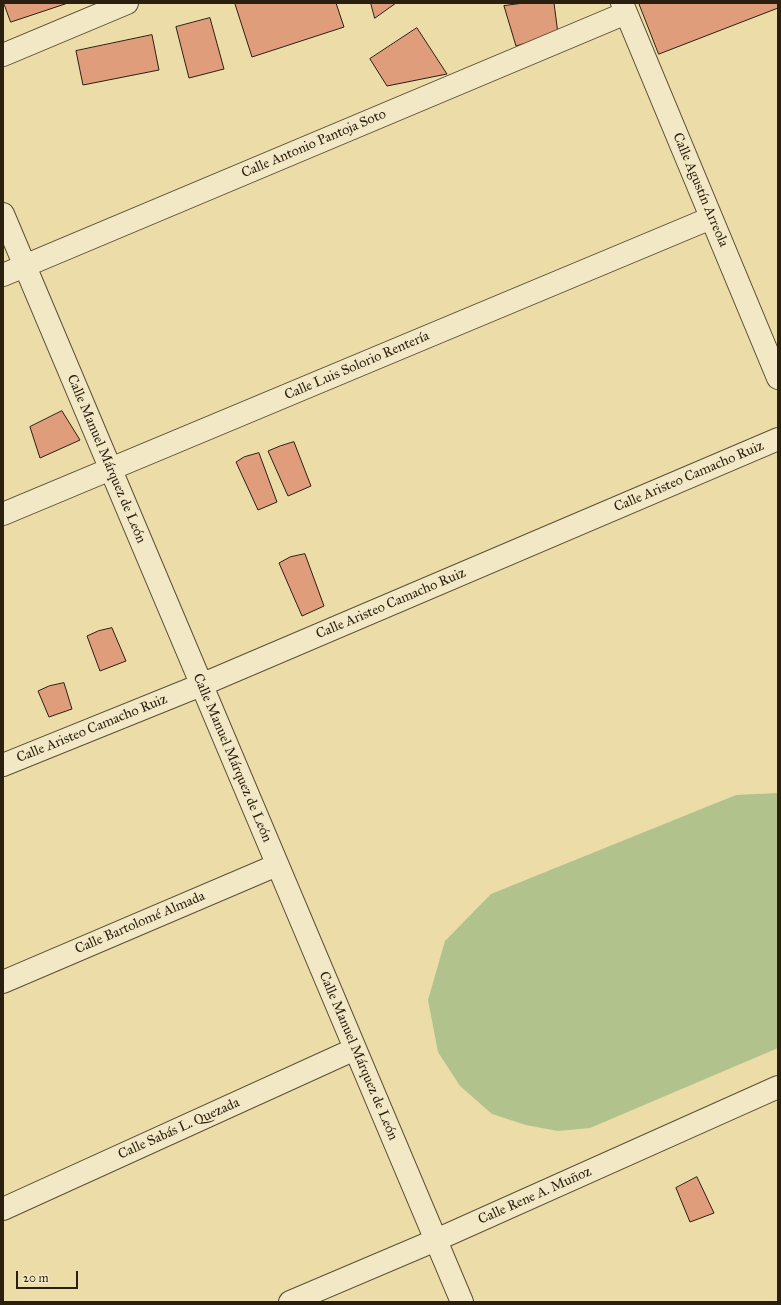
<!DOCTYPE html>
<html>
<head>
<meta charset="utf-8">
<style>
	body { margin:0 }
	#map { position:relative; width:781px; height:1305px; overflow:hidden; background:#ebdca8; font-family:"IM FELL Great Primer",serif }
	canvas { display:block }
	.frame { position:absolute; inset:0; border:4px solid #2b1f10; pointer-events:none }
	.scale { position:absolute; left:16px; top:1271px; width:62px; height:18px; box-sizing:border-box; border:2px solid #2b1f10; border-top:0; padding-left:5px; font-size:12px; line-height:14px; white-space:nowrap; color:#2b1f10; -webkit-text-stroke:3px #f2e8c6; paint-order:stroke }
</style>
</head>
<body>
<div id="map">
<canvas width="781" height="1305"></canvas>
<div class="frame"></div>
<div class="scale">20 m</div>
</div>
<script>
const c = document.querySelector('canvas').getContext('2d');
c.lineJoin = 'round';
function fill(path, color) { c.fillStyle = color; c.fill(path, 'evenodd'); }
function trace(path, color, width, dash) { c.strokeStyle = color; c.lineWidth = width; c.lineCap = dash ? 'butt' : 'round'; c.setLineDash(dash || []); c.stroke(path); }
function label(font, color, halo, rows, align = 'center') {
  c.font = font + ' "IM FELL Great Primer",serif'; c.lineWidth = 4; c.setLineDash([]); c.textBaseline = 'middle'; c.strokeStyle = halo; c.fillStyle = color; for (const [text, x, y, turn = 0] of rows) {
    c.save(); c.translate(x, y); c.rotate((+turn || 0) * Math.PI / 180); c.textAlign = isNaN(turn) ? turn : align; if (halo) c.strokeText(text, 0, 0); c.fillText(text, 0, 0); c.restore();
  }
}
fill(new Path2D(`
	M778 793V1048L590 1128 558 1131 526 1125 492 1114 460 1086 438 1052 428 1000 445 941 491 894 736 795Z`), '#b1c28c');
const building = new Path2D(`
	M4 3H68L11 22Z
	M238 3H336L344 27 252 57 235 4Z
	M371 3H396L375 18Z
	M524 3H554L558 34 516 46 504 6Z
	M639 3H778V8L659 54Z
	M210 18 224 69 189 78 176 27Z
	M417 28 447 74 387 86 370 59Z
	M152 35 159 70 83 85 76 51Z
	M62 411 80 440 40 458 30 427Z
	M294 442 311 486 288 496 268 451 280 446Z
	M259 453 277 502 258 510 236 462 244 457Z
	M305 554 324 606 302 616 279 563 290 557Z
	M112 628 126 661 100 671 87 636 98 631Z
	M64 683 72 709 49 717 38 691 49 686Z
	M697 1177 714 1213 690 1222 676 1188Z`);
fill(building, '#e09d7c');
trace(building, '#2b1f10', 1);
const minor = new Path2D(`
	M622 3 778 378
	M3 55 127 3
	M3 214 462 1302
	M3 275 626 13
	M3 514 711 218
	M3 765 201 685 778 439
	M3 982 277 865
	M3 1209 355 1049
	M290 1302 436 1240 778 1087`);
trace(minor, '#5b4e36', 24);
trace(minor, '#f2e8c6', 22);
label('14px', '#2b1f10', '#f2e8c6', [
	["Calle Antonio Pantoja Soto",314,144,-23],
	["Calle Agustín Arreola",700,190,67],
	["Calle Luis Solorio Rentería",357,366,-23],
	["Calle Manuel Márquez de León",106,459,67],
	["Calle Aristeo Camacho Ruiz",689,477,-23],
	["Calle Aristeo Camacho Ruiz",391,604,-23],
	["Calle Aristeo Camacho Ruiz",92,729,-22],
	["Calle Manuel Márquez de León",232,758,67],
	["Calle Bartolomé Almada",140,923,-23],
	["Calle Manuel Márquez de León",358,1056,67],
	["Calle Sabás L. Quezada",179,1129,-24],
	["Calle Rene A. Muñoz",535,1196,-24]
]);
</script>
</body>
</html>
